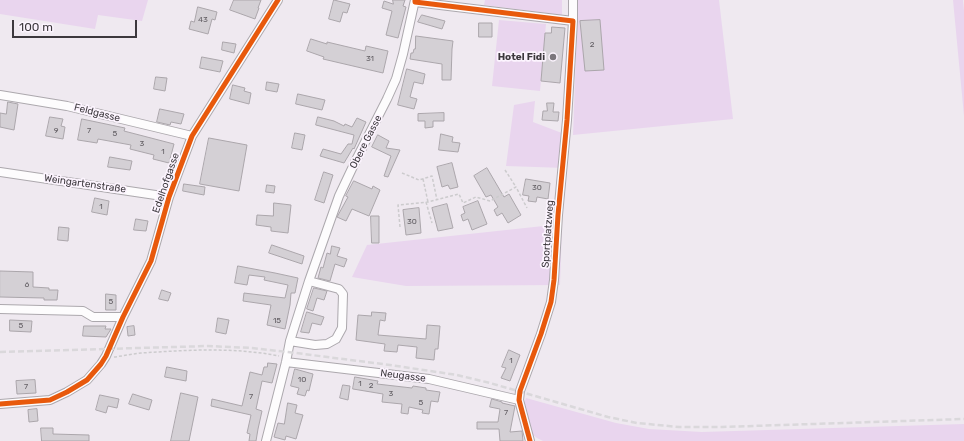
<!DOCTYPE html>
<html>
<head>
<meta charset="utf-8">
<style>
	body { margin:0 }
	#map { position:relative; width:964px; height:441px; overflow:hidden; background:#efe9f0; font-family:Rubik,sans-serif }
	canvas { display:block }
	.scale { position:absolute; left:12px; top:20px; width:125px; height:18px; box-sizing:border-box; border:2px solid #3c383d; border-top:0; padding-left:5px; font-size:12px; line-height:14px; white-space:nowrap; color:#3c383d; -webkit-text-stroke:3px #fcf4fe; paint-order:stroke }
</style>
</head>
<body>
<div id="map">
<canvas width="964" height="441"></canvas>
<div class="scale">100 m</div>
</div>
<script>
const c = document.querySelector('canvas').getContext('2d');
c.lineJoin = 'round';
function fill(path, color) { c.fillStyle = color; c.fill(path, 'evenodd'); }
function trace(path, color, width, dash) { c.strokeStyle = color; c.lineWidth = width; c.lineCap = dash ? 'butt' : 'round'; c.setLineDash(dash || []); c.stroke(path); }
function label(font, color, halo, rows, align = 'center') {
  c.font = font + ' Rubik,sans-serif'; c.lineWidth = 3.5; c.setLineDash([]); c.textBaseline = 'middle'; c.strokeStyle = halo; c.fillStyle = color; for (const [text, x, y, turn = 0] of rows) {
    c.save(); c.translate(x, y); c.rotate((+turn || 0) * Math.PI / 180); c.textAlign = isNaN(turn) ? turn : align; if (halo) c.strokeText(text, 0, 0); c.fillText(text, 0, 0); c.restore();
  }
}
fill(new Path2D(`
	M0 0H148L142 21 98 15 95 29 0 14Z
	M485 0H562V15L484 5Z
	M578 0H719L733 119 573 135Z
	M953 0H963L964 11V116Z
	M499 20 546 24 540 91 492 86Z
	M535 101 533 122 567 135 565 168 506 166 514 105Z
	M562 224 560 285 406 286 352 277 367 245Z
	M526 398 616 423 649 429 702 432 964 424V441H543L537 438 533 435 524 403Z`), '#e9d5ee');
const building = new Path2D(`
	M234 0H261L258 8H259L255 19 230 10Z
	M334 0 350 4 347 13 343 12 340 22 329 19Z
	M393 0H405L403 6 406 7 398 38 386 35 392 11 382 8 384 1 393 4Z
	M198 7 217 12 215 20 212 19 208 34 189 29 191 21 194 22Z
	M422 15 445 21 442 29 418 22Z
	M600 20 604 70 585 71 580 21Z
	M479 23H492V37H479Z
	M552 27 565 28 560 83 541 81 545 33H551Z
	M416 36 453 41 452 49 451 80H442V64L410 59 411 53H413L414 49H415Z
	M311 39 327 44V42L365 51 366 46 388 51 383 73 323 59 324 57 307 51Z
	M223 42 236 44 234 53 222 50Z
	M202 57 223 61 220 72 200 68Z
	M407 69 425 74 423 84 414 82 410 97 417 99 414 109 398 105Z
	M156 77 167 78 165 91 154 89Z
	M267 82 279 84 277 92 266 90Z
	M233 85 245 88 244 91 251 93 249 104 230 99Z
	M298 94 325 100 322 110 296 104Z
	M8 102 18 104 14 130 0 127V113L6 114Z
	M547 103H554L553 112H559L558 121 542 120 543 111H547Z
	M160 109 184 114 181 124 171 122 170 125 157 122Z
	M444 113V121H433V127L425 128V121H418V114Z
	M50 117 63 119 61 126 65 127 63 139 46 136Z
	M318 117 334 121 344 126 345 124 352 127 357 118 366 122 354 149 353 148 344 163 320 156 323 149 341 154 348 144H352L354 135 316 125Z
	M82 119 125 128 124 131 174 144 169 163 153 159 154 155 130 149 131 145 98 139 97 143 78 140Z
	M295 133 305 135 302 150 292 148Z
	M441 134 453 137 452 142 460 143 458 152 439 150Z
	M378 135 389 141 386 148 400 150 388 177 384 176 391 156 372 147Z
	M209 138 247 145 239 191 200 184Z
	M110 157 132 161 130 170 108 167Z
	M452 163 458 187 450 189 448 185 442 187 437 167Z
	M487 168 504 197 509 194 521 215 508 223 502 213 497 216 494 210 498 207 491 195 486 197 474 176Z
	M324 172 333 175 324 203 315 200Z
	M526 179 550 183 548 199 537 197 536 202 528 201 529 196 523 195Z
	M354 181 372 189 373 186 380 190 369 216 352 209 346 221 337 217 348 197 346 196Z
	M184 184 205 187 204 195 183 191Z
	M267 185 275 186 274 193 266 192Z
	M95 198 109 201 107 215 92 212Z
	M478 201 487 224 472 230 468 219 463 221 461 215 465 213 463 207Z
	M274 203 291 205 288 233 271 231V227L256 225 257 215 273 216Z
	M447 204 453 228 438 231 432 208Z
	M419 208 421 233 406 235 403 210Z
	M371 216H379V243H372Z
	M136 219 148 221 146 231 134 230Z
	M59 227 69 228 68 241 58 240Z
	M272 245 304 256 302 264 269 253Z
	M332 246 340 248 337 256 347 259 344 267 335 264 330 281 318 278 321 267 323 268 327 253 330 254Z
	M238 266 275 273 298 278 295 293H291L290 305 285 329 267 325 271 305 243 301 244 293 285 298 288 285 264 280 265 277 249 275 247 285 235 283Z
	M0 271 33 272V287L49 288V290H58L57 300H44V298L0 297Z
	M314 288 327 291 324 300 317 298 313 311 307 309Z
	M162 290 171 293 168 301 159 299Z
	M106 294 116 295V310H106Z
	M307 312 324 317 321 325 312 323 309 333 301 332Z
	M372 312 386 313 385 321 380 320 378 335 426 339 427 325 440 326 438 349H435L434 360 416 358 417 347 398 345 397 352 384 351 385 344 356 340 358 315 371 316Z
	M218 318 229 320 226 334 216 332Z
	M10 320 32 321 31 332 10 331Z
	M84 326H106L105 329H111L106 337 83 336Z
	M134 326 135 335 128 336 127 327Z
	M509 350 520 355 510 381 501 378 506 368 502 367Z
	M268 363 277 364 272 383 262 381 256 409 262 411 258 429 256 441H249L250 434 247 433 251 415 211 406 212 399 242 406 250 372 262 375 264 367H267Z
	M167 367 187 371 186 381 165 377Z
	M295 369 313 374 309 391 307 390 305 396 297 394 299 388 291 386Z
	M355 377 378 381 377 384 412 388 413 386 426 388V390L440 392 438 402 431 401 429 414 422 413 423 410 409 407 408 414 401 413 402 404 382 402 383 394 353 389Z
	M35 380 36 393 17 394 16 381Z
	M343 385 350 386 348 400 340 398Z
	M181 393 198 397 189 441H171Z
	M133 394 152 400 149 410 129 404Z
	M100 395 119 399 117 408 108 406 106 413 96 410Z
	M492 399 502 402V403L515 406 510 432 522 431 523 441H500L499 429H477V422H498L500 409 490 407Z
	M288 403 297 405 295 413 303 415 296 439 286 436 285 440 274 437 278 423 284 424Z
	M37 409 38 421 29 422 28 410Z
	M41 428H53V434L89 435V441H42Z`);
fill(building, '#d4d0d5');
trace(building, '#aba6ab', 1);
const minor = new Path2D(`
	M415 2 573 21
	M0 95 67 106 192 136
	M0 172 169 197
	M0 309 83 311 93 317H123
	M290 341 315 345 327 344 336 339 342 328 343 294 339 289 309 281
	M286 362 429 379 519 400
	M0 404 50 400 67 392 87 380 101 364 106 356 123 317 151 261 169 197 192 136 278 0
	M266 441 286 362 290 341 309 281 339 196 357 158 387 99 396 79 403 54 415 0
	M530 441 519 400 520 391 541 334 551 302 554 280 558 215 567 120 573 21V0`);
trace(minor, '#aca8ad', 10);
trace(new Path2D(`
	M505 170 516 187
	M402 173 419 180 432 176 437 200
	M423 179 428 202
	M426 202 432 223
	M400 227 398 205 428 202 459 194 463 203 476 197 490 201 516 187 527 208
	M114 357C123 356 132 354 141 353 187 350 234 347 279 356`), '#cccbcd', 1.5, [3, 2]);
trace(minor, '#fdfcfd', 8);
trace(new Path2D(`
	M0 352 208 346 252 348 288 352 390 365 457 375 490 383 608 417 637 423 679 427H722L964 419`), '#dad8db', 2.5, [6, 3]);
trace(new Path2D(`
	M415 0V2L573 21 567 120 558 215 554 280 551 302 541 334 520 391 519 400 530 441
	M0 404 50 400 67 392 87 380 101 364 106 356 123 317 151 261 169 197 192 136 278 0`), '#e8590c', 5);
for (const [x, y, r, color] of [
	[553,57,4,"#7b767c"]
]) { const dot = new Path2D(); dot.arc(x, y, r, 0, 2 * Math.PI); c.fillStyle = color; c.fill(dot); trace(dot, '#fcf4fe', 1.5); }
label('8px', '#625e63', null, [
	["43",203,20],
	["2",592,45],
	["31",370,59],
	["9",56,131],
	["7",89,131],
	["5",115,134],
	["3",142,144],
	["1",163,152],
	["30",537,188],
	["1",101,207],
	["30",412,222],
	["6",27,285],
	["5",111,302],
	["15",277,321],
	["5",21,326],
	["1",511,361],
	["10",302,380],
	["1",360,384],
	["2",371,386],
	["7",26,387],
	["3",391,394],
	["7",251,397],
	["5",421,403],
	["7",506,413]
]);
label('bold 10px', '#3c383d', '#fcf4fe', [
	["Hotel Fidi",545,57]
], 'right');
label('10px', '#3c383d', '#fcf4fe', [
	["Feldgasse",97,113,14],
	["Obere Gasse",366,142,-63],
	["Edelhofgasse",166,183,-71],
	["Weingartenstraße",85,184,8],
	["Sportplatzweg",548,234,-86],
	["Neugasse",403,376,7]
]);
</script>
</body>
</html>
